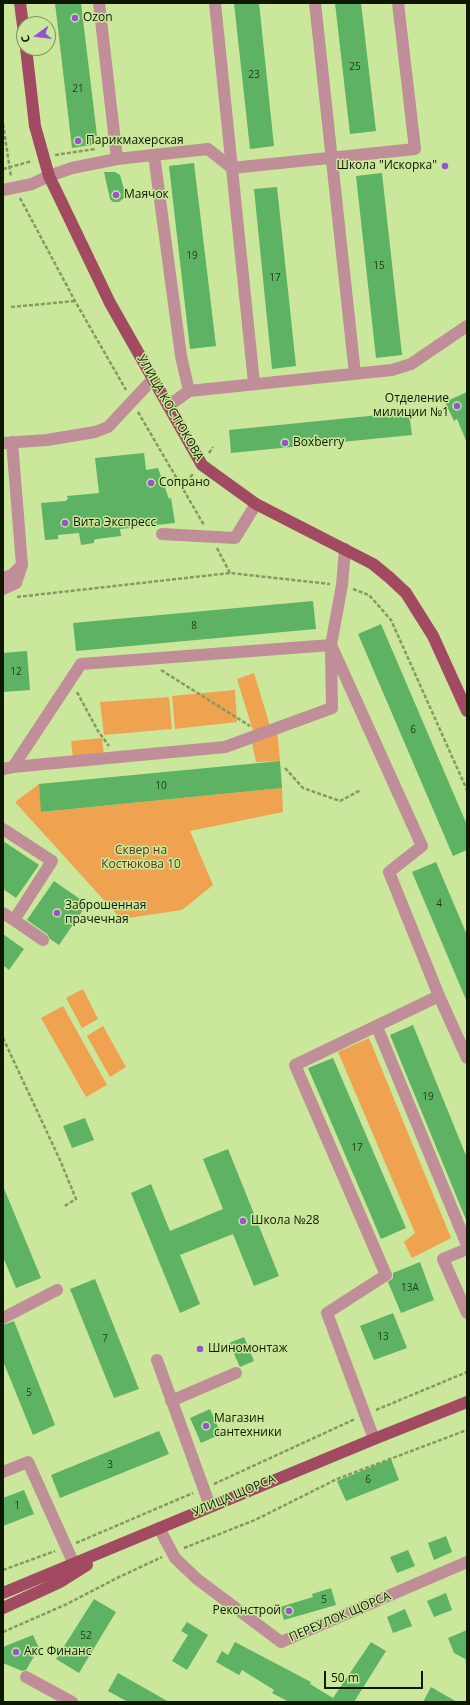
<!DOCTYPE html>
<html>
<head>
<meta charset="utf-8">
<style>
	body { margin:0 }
	#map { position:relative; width:470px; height:1705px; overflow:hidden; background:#cae79b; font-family:"Open Sans",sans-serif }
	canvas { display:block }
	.frame { position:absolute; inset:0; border:4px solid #0e1800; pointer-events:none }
	.north { position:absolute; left:16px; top:16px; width:40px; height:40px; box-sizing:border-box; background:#cae79b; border:1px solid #7f945d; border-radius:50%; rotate:255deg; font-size:11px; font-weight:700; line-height:16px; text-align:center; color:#0e1800 }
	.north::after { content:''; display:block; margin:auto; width:14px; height:18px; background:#9356cc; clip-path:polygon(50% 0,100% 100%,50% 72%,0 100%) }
	.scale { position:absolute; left:324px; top:1671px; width:99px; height:18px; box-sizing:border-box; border:2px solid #0e1800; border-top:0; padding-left:5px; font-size:12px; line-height:14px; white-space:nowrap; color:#0e1800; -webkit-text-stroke:3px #cae79b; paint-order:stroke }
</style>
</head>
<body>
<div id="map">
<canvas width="470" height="1705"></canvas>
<div class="frame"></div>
<div class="north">С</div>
<div class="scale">50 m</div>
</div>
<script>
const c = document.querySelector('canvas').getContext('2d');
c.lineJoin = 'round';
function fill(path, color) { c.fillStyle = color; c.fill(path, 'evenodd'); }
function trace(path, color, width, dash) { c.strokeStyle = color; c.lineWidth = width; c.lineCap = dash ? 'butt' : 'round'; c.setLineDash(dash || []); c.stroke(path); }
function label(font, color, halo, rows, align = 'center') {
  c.font = font + ' "Open Sans",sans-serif'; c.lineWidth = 3; c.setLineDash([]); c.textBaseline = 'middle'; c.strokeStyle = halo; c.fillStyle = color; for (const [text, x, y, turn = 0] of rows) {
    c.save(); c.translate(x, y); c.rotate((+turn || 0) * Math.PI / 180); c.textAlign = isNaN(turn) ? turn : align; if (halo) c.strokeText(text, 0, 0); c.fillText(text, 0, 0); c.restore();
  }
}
fill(new Path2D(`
	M254 673 270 726 253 731 237 679Z
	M235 690 237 722 175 729 172 696Z
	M169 697 172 729 104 735 100 702Z
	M277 728 280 761 256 762 251 738Z
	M102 738 104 755 73 758 71 741Z
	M39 784 42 812 282 788 283 812 190 831 213 885 182 910 121 919 15 802Z
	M83 989 98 1019 82 1028 66 998Z
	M63 1006 107 1085 86 1097 41 1018Z
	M103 1026 126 1067 110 1077 87 1036Z
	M369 1038 451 1238 412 1258 404 1242 415 1233 338 1052Z`), '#efa351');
fill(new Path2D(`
	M55 3H81L98 144 72 148Z
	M234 3H259L274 146 250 149Z
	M335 3H361L376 131 350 134Z
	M194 163 216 346 190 349 169 166Z
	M104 172H115L120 175 124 189V198L119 202H113L110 199Z
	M382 173 402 355 376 358 356 176Z
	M277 187 296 366 272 369 254 189Z
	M467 392V443L457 419 454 421 445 402Z
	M409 412 412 435 231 453 229 430Z
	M144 453 146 470 158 468 169 499 171 498 175 523 120 529 121 536 97 539 94 540V543L81 545 79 533 58 535V539L45 540 41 503 65 501 68 499 67 496 99 493 95 458Z
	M313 601 316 629 76 651 73 623Z
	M381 624 467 825V850L453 856 358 634Z
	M27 651 30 690 3 692V653Z
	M280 761 282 788 41 812 39 784Z
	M3 841 39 865 16 898 3 889Z
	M436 862 467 935V1002L412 872Z
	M54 881 87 904 59 945 50 939 47 934 27 920Z
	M3 934 24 949 9 970 3 965Z
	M413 1025 467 1158V1222L390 1035Z
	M333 1058 406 1228 381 1239 308 1068Z
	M85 1118 94 1140 72 1148 63 1126Z
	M228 1149 279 1276 254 1286 233 1234 180 1255 200 1304 180 1313 131 1193 151 1184 170 1231 223 1209 203 1159Z
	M3 1186 41 1278 16 1288 3 1257Z
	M420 1262 434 1300 401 1313 388 1282 393 1278V1273Z
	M95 1279 139 1389 114 1398 70 1289Z
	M393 1313 407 1348 374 1360 360 1326Z
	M14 1321 55 1425 33 1435 3 1361V1325Z
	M244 1337 254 1361 240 1367 229 1343Z
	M210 1409 221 1434 201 1443 190 1418Z
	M159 1431 169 1454 60 1498 51 1475Z
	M391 1459 399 1480 346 1501 337 1481Z
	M24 1490 34 1514 3 1526V1498Z
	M446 1536 452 1552 434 1560 428 1543Z
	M408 1550 415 1566 397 1573 390 1557Z
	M331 1588 336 1605 284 1620 280 1607 313 1597 312 1594Z
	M446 1593 452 1610 434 1617 427 1601Z
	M94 1599 116 1612 79 1673 56 1659Z
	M405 1609 412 1626 393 1633 387 1617Z
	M187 1622 208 1635 187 1670 172 1661 188 1635 181 1631Z
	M467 1630V1660L454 1653 448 1638Z
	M33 1635 39 1648 26 1670 22 1671 3 1663V1647Z
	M235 1642 311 1682 310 1684 333 1698 371 1642 386 1651 354 1702H289L272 1693 274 1690 242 1670 239 1675 216 1662 222 1651 228 1655Z
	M118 1673 169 1702H128L108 1691Z
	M431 1687 457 1702H423Z`), '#5db264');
trace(new Path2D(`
	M3 124 11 177
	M55 155 95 149
	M3 169 32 161
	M20 198 75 301 126 390
	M11 307 75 301
	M138 412 204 525
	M209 453 213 447
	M182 486 194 473
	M217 548 230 573
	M353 589 369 595 391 620 467 790
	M17 597 230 573 330 584
	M161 670 250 726
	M77 692 98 731 109 746
	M285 768 303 788 340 801 361 790
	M3 1038 60 1160 76 1199 63 1207
	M376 1410 467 1372
	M214 1484 355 1419
	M76 1543 193 1493
	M184 1548 255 1520 337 1479 467 1430
	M3 1570 55 1551
	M3 1632 67 1604 117 1578 162 1557`), '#859a62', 2.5, [4, 2]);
trace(new Path2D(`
	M99 3 117 159
	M215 3 254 383
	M315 3 355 374
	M154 155 181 356 189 391
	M3 190 32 184 49 176 72 168 117 159 208 149 232 168 415 149 398 3
	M168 406 189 391 392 370 411 364 467 326
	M3 443 47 440 95 432 108 427 152 380
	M162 534 235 538 256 504
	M3 578 12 575 21 566
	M3 589 16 583 22 565 12 442
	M331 645 422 846 389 872 439 996
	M13 767 225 747 332 708 331 650
	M3 769 13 767 81 664 331 645 342 585 345 549
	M3 829 52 861 14 920 43 940
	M3 913 14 920
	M377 1027 467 1245
	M467 1249 443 1259 467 1313
	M3 1318 57 1290
	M157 1360 210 1506
	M171 1401 236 1373
	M374 1439 327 1313 386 1275 295 1065 439 996 467 1058
	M3 1472 28 1462 74 1564
	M159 1528 175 1558 197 1579 281 1642 467 1562
	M26 1677 72 1702`), '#c08e98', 12);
trace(new Path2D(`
	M20 3 24 33
	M26 48 35 126 49 176 110 303 202 465 256 504 373 564 390 578 406 593 433 636 467 711
	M3 1593 374 1439 467 1402
	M3 1608 60 1582 87 1565`), '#a24a61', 12);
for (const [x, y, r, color] of [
	[75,18,4,"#9356cc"],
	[78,141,4,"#9356cc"],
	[445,166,4,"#9356cc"],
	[116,195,4,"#9356cc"],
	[457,406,4,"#9356cc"],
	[285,443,4,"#9356cc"],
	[151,483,4,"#9356cc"],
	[65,523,4,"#9356cc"],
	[57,913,4,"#9356cc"],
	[243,1221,4,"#9356cc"],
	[200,1349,4,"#9356cc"],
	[206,1426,4,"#9356cc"],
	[289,1611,4,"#9356cc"],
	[16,1652,4,"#9356cc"]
]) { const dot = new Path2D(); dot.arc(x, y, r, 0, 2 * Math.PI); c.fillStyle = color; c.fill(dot); trace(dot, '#cae79b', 1.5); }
label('10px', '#223e19', null, [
	["25",355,67],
	["23",254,75],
	["21",78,89],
	["19",192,256],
	["15",379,266],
	["17",275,278],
	["8",194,626],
	["12",16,672],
	["6",413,730],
	["10",161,786],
	["4",439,904],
	["19",428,1097],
	["17",357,1148],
	["13А",410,1288],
	["13",383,1337],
	["7",105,1339],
	["5",29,1393],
	["3",110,1465],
	["6",368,1480],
	["1",17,1506],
	["5",324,1600],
	["52",86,1636]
]);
label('12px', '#0e1800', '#cae79b', [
	["Ozon",83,18],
	["Парикмахерская",86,141],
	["Школа \"Искорка\"",437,166,"right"],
	["Маячок",124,195],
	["Отделение",449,399,"right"],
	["милиции №1",449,413,"right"],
	["Boxberry",293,443],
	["Сопрано",159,483],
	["Вита Экспресс",73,523],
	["Заброшенная",65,906],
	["прачечная",65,920],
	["Школа №28",251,1221],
	["Шиномонтаж",208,1349],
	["Магазин",214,1419],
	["сантехники",214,1433],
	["Реконстрой",281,1611,"right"],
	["Акс Финанс",24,1652]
], 'left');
label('12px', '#0e1800', '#cae79b', [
	["УЛИЦА КОСТЮКОВА",170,408,60],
	["УЛИЦА ЩОРСА",234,1496,-23],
	["ПЕРЕУЛОК ЩОРСА",340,1617,-23]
]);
label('12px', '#573713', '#cae79b', [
	["Сквер на",141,851],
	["Костюкова 10",141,865]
]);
</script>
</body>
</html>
